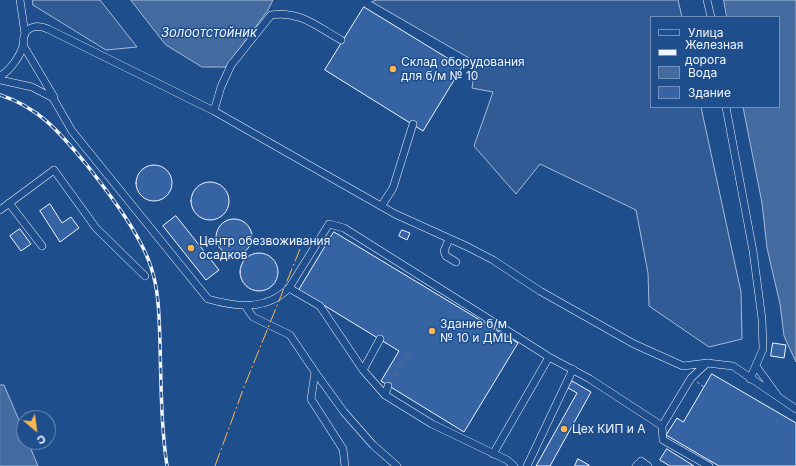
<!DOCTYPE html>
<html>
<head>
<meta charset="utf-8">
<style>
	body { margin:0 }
	#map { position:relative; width:796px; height:466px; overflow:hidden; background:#1f4e8c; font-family:Inter,sans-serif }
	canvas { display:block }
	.legend { position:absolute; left:650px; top:16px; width:130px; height:92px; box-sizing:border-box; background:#1f4e8c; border:1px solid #7391ba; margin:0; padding:5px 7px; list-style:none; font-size:12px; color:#f2f6ff }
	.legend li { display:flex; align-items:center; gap:8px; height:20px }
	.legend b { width:20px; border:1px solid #7391ba }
	.north { position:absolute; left:16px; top:410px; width:40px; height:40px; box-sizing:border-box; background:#1f4e8c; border:1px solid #7391ba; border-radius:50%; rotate:151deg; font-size:11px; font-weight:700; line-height:16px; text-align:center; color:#f2f6ff }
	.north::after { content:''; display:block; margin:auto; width:14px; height:18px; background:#ffb74d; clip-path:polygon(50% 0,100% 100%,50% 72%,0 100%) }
</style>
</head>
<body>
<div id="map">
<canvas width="796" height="466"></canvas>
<ul class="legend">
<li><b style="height:5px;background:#1f4e8c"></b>Улица</li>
<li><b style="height:5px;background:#f2f6ff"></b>Железная дорога</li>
<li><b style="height:11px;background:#446ba0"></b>Вода</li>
<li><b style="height:11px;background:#3563a3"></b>Здание</li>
</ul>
<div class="north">С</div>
</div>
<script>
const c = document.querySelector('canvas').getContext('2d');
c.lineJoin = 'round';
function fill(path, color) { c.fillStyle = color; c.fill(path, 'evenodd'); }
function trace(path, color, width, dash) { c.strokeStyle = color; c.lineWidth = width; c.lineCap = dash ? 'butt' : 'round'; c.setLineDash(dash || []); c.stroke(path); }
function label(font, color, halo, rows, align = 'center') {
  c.font = font + ' Inter,sans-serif'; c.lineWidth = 3; c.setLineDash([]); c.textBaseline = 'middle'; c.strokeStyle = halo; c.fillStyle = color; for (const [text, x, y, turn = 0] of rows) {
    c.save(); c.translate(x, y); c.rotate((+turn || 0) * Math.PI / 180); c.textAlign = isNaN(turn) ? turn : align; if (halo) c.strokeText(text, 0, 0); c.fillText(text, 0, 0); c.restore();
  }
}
const built = new Path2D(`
	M33 0H100L137 47 106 50 33 5Z
	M377 0H678L682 17H651V107H701L741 292 742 339 709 347 649 306 648 273 636 210 540 164 516 194 474 146 493 92 472 88 476 62 372 2Z`);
fill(built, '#305b95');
trace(built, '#a8bbd7', 1);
const water = new Path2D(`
	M131 0H273L268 10 226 67H202L166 45Z
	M724 0H796V362L784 336 780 304 767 248 762 203 743 107H779V17H727Z
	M0 385H4L24 432V442H28L38 466H0Z`);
fill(water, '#446ba0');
trace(water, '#a8bbd7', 1);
const building = new Path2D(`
	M364 7 462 67 423 131 325 70Z
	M136 183a18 18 0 1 1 36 0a18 18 0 1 1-36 0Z
	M191 201a19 19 0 1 1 38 0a19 19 0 1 1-38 0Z
	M50 204 62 223 71 217 79 228 60 242 40 211Z
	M176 216 219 270 206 280 163 226Z
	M216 237a18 18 0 1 1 36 0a18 18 0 1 1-36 0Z
	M20 229 31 244 21 251 10 236Z
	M402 230 410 233 407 240 399 236Z
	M334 232 518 343 464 432 381 381 399 351 299 290Z
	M240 272a19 19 0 1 1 38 0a19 19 0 1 1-38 0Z
	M773 343 786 345 784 358 771 356Z
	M712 374 796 423V466H719L666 435 677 418 683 422Z
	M572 381 591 392 550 466H536L577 393 568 388Z
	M667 449 694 466H670L660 460Z
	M578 459 589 465V466H575Z`);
fill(building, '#3563a3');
trace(building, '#f2f6ff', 1);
trace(new Path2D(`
	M388 386 411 350`), '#3f679d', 7, [7, 3.5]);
const minor = new Path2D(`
	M20 0 25 34
	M707 0 711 17
	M23 45 54 97
	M0 76C10 71 20 56 23 46 24 43 23 39 24 36 28 25 39 25 48 29L214 111 395 214 468 247 493 260 540 291 634 344 683 366 707 363 733 366 796 409
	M0 80 32 87 53 98 72 131 208 299C236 307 266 311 289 288L329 224 344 228 549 357 590 379 662 426
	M726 107 753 251 762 319 763 349 750 379
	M214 111 221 87 231 65 271 15C299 10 318 27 341 40
	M9 203 42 246
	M382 205 393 188 413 124
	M0 210 54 170 96 228 145 276
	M449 239 444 251 446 256 456 262
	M289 288 320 306 363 370 385 395 432 424 507 460 514 466
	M246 307 253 317 290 335 315 372 344 412 373 445 397 466
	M707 363 691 378 662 426 663 440 709 466
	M756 366 777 395
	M363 370 380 339
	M315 372 311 399 343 449 345 466
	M385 395 388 386
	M493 454 549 357
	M527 466 573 369
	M636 466 641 461 648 466`);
trace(minor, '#f2f6ff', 8);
trace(new Path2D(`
	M697 382 704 387`), '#b3c4dc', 1, [3, 2]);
trace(minor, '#1f4e8c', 7);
const rail = new Path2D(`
	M0 95C40 108 60 133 86 164 108 192 140 233 151 267 159 291 159 316 160 342 161 383 161 425 167 466`);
trace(rail, '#f2f6ff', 3.5);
trace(rail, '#1f4e8c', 2, [6]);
trace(new Path2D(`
	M215 466 244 387 300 249`), '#ffb74d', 1, [14, 3, 2, 3]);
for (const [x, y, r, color] of [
	[393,69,4,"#ffb74d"],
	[191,248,4,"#ffb74d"],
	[432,331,4,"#ffb74d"],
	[564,429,4,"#ffb74d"]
]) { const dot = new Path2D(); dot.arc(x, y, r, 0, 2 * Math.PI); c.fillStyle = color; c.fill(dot); trace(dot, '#1f4e8c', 1.5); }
label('12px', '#f2f6ff', '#1f4e8c', [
	["Склад оборудования",401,62],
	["для б/м № 10",401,76],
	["Центр обезвоживания",199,241],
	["осадков",199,255],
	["Здание б/м",440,324],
	["№ 10 и ДМЦ",440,338],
	["Цех КИП и А",572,429]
], 'left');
label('italic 13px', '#f2f6ff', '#1f4e8c', [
	["Золоотстойник",209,33]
]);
</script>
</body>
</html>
